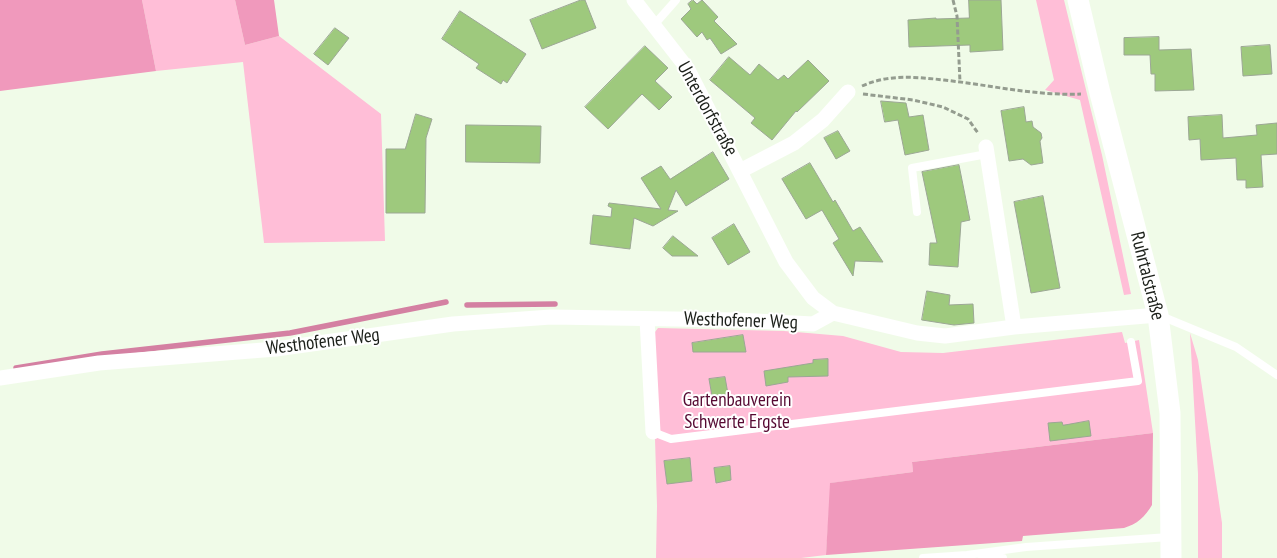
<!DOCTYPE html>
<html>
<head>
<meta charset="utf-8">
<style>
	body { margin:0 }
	canvas { display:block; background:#f0fbe8 }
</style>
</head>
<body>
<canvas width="1277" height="558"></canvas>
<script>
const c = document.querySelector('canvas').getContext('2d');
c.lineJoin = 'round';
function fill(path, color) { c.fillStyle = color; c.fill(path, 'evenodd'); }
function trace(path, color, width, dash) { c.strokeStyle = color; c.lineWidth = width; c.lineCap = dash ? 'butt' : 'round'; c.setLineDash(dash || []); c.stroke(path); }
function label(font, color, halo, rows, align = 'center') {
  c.font = font + ' "PT Sans Narrow",sans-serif'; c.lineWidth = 4; c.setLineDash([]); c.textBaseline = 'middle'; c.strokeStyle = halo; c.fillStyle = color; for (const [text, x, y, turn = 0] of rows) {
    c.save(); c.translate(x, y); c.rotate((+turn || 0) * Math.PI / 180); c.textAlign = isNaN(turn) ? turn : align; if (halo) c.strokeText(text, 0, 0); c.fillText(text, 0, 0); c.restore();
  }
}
fill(new Path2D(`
	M142 0H235L245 45 279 36 381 114 385 241 264 243 243 62 156 71Z
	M1036 0H1064L1102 155 1131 294 1124 295 1080 100 1045 90 1054 80Z
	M658 328 784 331 843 336 901 352 943 353 1122 332 1125 343 1139 340 1153 433 912 462 913 472 831 483 826 555 801 558H656L657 506 652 336Z
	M1190 333 1198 360 1222 523V558H1198V474Z`), '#ffbed7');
fill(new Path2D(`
	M0 0H142L156 71 0 91Z
	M235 0H274L279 36 245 45Z
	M1153 433 1152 505C1145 517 1137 524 1124 528L1023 536 1022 541 826 555 830 483 913 472 912 462Z`), '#f099bc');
trace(new Path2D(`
	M467 305 555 304
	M16 368 102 354 290 333 446 302`), '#d480a2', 5.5);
const building = new Path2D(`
	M581 0H585L596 28 542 49 530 20Z
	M693 0 697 4 702 0 718 17 714 21 737 44 721 54 710 38 707 40 702 32 697 37 681 19 691 9 688 4Z
	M969 0H1001L1003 50 970 52V45L909 47 908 20 936 18V19L969 18Z
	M460 11 526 54 507 83 503 80 501 84 476 68 479 64 442 39Z
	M335 28 349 38 328 65 314 54Z
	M1159 37V50L1191 49 1194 90 1155 91V74H1151L1150 55H1124V38Z
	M1270 45 1272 74 1243 76 1241 47Z
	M645 46 668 68 655 81 672 97 659 110 642 94 608 129 585 107Z
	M729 57 750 75 759 64 778 80 784 75 788 79 808 60 829 81 797 112 796 111 772 140 751 123 755 118 710 80Z
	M881 101 906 103 909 117 923 115 929 150 905 155 898 120 885 122Z
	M1024 107 1026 122 1032 121 1033 127 1041 133 1042 138 1040 141 1043 163 1031 165 1023 159 1009 161 1001 111Z
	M416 114 432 119 426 138 425 213H386V149H405Z
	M1222 115 1223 138 1257 135 1256 125 1277 123V154L1261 155 1263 187 1246 188V180H1237L1236 158 1201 160 1200 139 1189 140 1188 117Z
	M466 125 541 126 540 163 466 162Z
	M838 131 850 151 836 159 824 138Z
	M713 152 729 179 686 206 676 190 668 210 678 211 653 226 634 218 630 249 590 244 593 215 611 217 612 208 608 206 609 203 661 209 641 178 661 166 670 179Z
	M810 163 833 202 835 200 853 231 860 227 883 262 855 261 853 276 833 243 839 239 822 210 806 219 782 179Z
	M959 165 970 220 961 222 958 267 929 265 930 243H937L922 172Z
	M1043 196 1060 288 1031 293 1014 202Z
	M734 224 750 252 728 265 712 238Z
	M673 236 698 256H672L663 248Z
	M927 291 950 295 949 305 973 304 974 323 954 325 922 320Z
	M743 335 746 352H693L692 343Z
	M828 359V376L788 377V382L766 386 764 371 813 363V360Z
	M725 377 728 394 712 396 709 379Z
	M1089 421 1091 436 1050 441 1048 423 1062 422 1063 425Z
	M690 458 692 481 667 484 664 461Z
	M730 466 731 480 716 483 714 468Z`);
fill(building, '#9ec97d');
trace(building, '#9ca795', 1);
trace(new Path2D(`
	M953 0 957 16 960 82
	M862 86C889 74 916 77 944 80 990 85 1035 96 1081 94
	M863 94 913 100 943 107 968 119 978 133`), '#949c8f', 3, [5, 2.5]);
trace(new Path2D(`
	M654 25 676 0
	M917 212 912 168 987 154
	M1161 316 1236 347 1277 375
	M653 432 671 439 1138 381 1131 342
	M982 556 1003 558
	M923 558 967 555 1026 547 1169 537`), '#fff', 8);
trace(new Path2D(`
	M634 0 687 68 786 262 813 298 833 313 917 333 945 336 1014 327 1158 315
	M986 147 1014 327
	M740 171 794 143 823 120 848 92
	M647 319 653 432
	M0 378 99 363 276 349 453 324 551 317 736 320 813 324 833 313`), '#fff', 15);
trace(new Path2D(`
	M1078 0 1100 93 1158 315 1170 413 1171 558`), '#fff', 21);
label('19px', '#1b1f19', '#fff', [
	["Unterdorfstraße",707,109,61],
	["Ruhrtalstraße",1147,276,76],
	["Westhofener Weg",741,321,2],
	["Westhofener Weg",323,342,-7]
]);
label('19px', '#560932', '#fff', [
	["Gartenbauverein",737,401],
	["Schwerte Ergste",737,423]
]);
</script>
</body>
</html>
